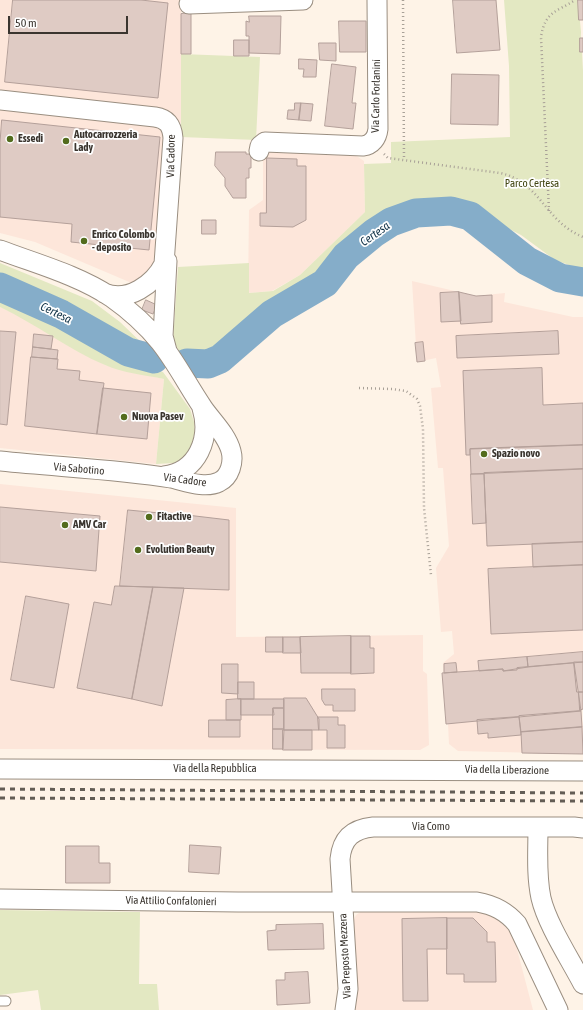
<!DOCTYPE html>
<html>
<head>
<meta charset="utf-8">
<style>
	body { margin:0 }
	#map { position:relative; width:583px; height:1010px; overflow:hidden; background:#fef3e7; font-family:"Asap Condensed",sans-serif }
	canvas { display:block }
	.scale { position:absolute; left:8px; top:16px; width:120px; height:18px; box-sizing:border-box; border:2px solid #3a352f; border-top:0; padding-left:5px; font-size:12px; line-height:14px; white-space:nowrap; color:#3a352f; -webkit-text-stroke:3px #fff; paint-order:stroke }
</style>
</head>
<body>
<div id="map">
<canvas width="583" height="1010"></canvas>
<div class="scale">50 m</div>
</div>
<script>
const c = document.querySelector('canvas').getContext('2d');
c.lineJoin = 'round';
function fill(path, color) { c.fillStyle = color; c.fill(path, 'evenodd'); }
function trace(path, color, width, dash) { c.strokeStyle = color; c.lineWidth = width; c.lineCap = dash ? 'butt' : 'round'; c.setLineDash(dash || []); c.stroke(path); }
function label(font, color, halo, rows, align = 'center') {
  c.font = font + ' "Asap Condensed",sans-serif'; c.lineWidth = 3.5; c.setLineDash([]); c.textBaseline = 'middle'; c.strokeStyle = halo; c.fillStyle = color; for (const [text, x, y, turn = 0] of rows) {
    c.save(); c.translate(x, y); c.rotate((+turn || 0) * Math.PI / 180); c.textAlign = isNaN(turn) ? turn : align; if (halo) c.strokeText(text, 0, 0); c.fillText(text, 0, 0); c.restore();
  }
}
fill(new Path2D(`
	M0 0H181V123L0 93Z
	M0 108 157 125 165 130 158 253 154 266 134 284 35 242 0 233Z
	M266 148 352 153 364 161 365 212 300 275 272 291 248 293 249 210 263 200V154Z
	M412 281 476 296 505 293 504 302 573 317H583V662L579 692 583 727V754L458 751 449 744 448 724H446L443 663 454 654 452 631 441 632 436 568 449 546 443 468H438L431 388 441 387 436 358 417 362Z
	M0 307 24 318 105 365 164 379 156 464 0 448Z
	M0 484 236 508V637L423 635V671L427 674 429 745 420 750 0 749Z
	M365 909H473L494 916 513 934 533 1010H354L357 991 351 926 356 915Z`), '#fde6da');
fill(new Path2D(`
	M504 0H578L581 32 580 52H582L583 71V270L555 260 521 235 470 209 456 203 435 202 398 215 364 233 340 252 306 286 248 325 220 348 205 352 180 353 173 340 178 267 249 263V293L273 291 300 275 365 212 364 164 391 163V142L510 137 509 66Z
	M181 54 260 57 256 140 181 137Z
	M0 263 92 301 120 322 146 347 130 344 49 299 0 281Z
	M0 296 52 316 125 362 163 372 190 409 194 422 195 432 190 449 182 459 174 463 156 464 164 379C145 375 123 373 105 365 69 350 36 324 0 307Z
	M0 910 140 912 139 984H157L159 1010H41L38 990 0 995Z`), '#e3e8c2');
trace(new Path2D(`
	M0 287 61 314 128 352 154 359
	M187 363 208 364 220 359 272 314 325 283 346 256 374 233 391 222 416 213 451 211 470 216 527 261 560 278 583 282`), '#85adc9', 29);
const building = new Path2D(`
	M13 0H141L168 3 158 98 5 82Z
	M453 0H496L500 50 457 53Z
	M578 0H583V20H579Z
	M191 13V54H181V14Z
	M249 16H281L280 54 249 53V36H246V21L249 22Z
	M339 21H366V52H340Z
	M580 38H583V52H580Z
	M234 40H249V56H234Z
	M319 43H336V61L320 60Z
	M299 59 317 60 316 77H303L304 69H299Z
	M332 64 356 67 352 103H356L353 129 325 126Z
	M452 74 499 75 498 125 451 124Z
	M295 103H301L299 120 287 119 288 110H294Z
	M301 103 313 104 311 121 299 120Z
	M2 120 160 137 149 250 71 242 72 224 0 217V143Z
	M216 152H246V154H251V168H249V178H246V198H233L225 186V178L215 166Z
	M267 158 297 159V166H306V220L293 227 260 226V213H266Z
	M202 220H216V234H202Z
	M459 292 476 296 492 295V322L461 324Z
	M459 292 461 321 441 322 440 293Z
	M146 300 157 305 153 314 142 310Z
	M0 331 16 332 7 425 0 424Z
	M558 331 559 354 457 358 456 336Z
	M34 334 53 336 51 349 33 347Z
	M423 342 425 361 417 362 415 343Z
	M33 347 58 350 57 359 32 357Z
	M31 357 58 359 57 369 80 371 79 380 104 383 97 434 25 426Z
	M542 368 543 405 583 403V445L470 449V455H466L463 371Z
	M103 388 151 393 147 439 97 434Z
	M583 445V469L471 474 470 449Z
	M583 469V542L487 546 484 473Z
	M471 474H484L486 523 473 524Z
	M0 507 100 516 96 571 0 562Z
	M128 510 170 514V513L229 520V590L120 586Z
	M583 542V565L533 567 532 544Z
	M583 565V630L491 634 488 569Z
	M115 586 153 587 132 699 77 688 94 602 111 605Z
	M153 587 184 588 162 706 132 699Z
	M26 596 69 604 54 688 11 680Z
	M351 636V673H301L300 637Z
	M351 636H370V648H374V673L351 674Z
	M266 637H283V652H266Z
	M283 637H300L301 653H283Z
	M583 652V662L528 667 527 657Z
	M527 657 528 667 503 671V669L479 671 478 661Z
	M574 662H583V692H577Z
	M456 663 457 672 444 673V664Z
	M574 663 581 711 446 724 442 673 503 669V671L517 670V668Z
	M222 664H238V694L222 693Z
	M238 682H254V699H238Z
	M322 689H355V711H333V705H325L322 700Z
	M579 692H583V709L580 710Z
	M284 698H306L319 719V730H284Z
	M241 699H284V708H273L274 715H241Z
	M241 699V720H226V700Z
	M273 708H284V729H273Z
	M581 711 582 727 521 732 519 716Z
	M318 717H338V725H345V748H327V730H319Z
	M519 717 521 735 488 738V733L478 734 477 720Z
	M209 720H240V737H209Z
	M582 727 583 754 522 753 521 732Z
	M273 729H284L283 749H273Z
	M283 730H312V750H283Z
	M190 845 221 847 219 874 189 872Z
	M66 846H99V863H110V883H66Z
	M447 918H473L487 932V942H495L496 982H464V974H447Z
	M447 918V949H427L428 1001H403L402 919Z
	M323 924 324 949 268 950 267 931 276 930V925Z
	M308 972 310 1003 277 1005 276 980H285V973Z`);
fill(building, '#dfcbc4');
trace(building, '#b4a09a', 1);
const service = new Path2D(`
	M0 1001H6`);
const minor = new Path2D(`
	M189 4 303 0
	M0 100 155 117C168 119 172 126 173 138L164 264C154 284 128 303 104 293
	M259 151 260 146 265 142 363 146C372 145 377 138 378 129L377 0
	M0 250C37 264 78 275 111 297 128 309 147 326 160 342 176 362 188 386 203 408 212 421 227 435 231 451 234 462 230 477 219 482 205 489 185 481 171 478 115 469 57 467 0 461
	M167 261 163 336 167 351
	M164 476C198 472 211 438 202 408
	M0 769 583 771
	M538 827C538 850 536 875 541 898 547 924 570 959 583 984
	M0 899 238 902H477C494 905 506 911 517 924L558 1010
	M345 1010 348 989 340 859C342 838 353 829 373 827H574L583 828`);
trace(service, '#9a8e80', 11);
trace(minor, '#9a8e80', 21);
trace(new Path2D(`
	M403 0 404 159
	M384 154 388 158 500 173C541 182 544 221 583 237
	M549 211 541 37C545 11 557 12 575 0
	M359 388 392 389 406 391 417 399 420 406 423 429 424 508 431 575`), '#a8a097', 2.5, [1, 3]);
trace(service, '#fff', 9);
trace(minor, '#fff', 19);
trace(new Path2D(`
	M0 789 583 793
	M0 798 583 801`), '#635d55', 3, [5, 5]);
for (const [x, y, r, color] of [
	[10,139,4,"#536c1d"],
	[66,141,4,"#536c1d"],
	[84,241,4,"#536c1d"],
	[124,417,4,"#536c1d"],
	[484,454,4,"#536c1d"],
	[149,517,4,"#536c1d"],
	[65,525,4,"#536c1d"],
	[138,550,4,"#536c1d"]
]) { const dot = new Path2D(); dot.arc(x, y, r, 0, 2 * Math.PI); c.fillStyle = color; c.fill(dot); trace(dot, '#fff', 1.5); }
label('11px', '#3a352f', '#fff', [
	["Via Carlo Forlanini",376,96,-89],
	["Via Cadore",171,156,-89],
	["Via Sabotino",79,469,5],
	["Via Cadore",185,480,8],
	["Via della Repubblica",215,769],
	["Via della Liberazione",507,770,1],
	["Via Como",431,827],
	["Via Attilio Confalonieri",171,901,1],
	["Via Preposto Mezzera",345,956,-93]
]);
label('bold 11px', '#3a352f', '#fff', [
	["Autocarrozzeria",74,135],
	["Lady",74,148],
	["Essedi",18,139],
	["Enrico Colombo",92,235],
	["- deposito",92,248],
	["Nuova Pasev",132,417],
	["Spazio novo",492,454],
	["Fitactive",157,517],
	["AMV Car",73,525],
	["Evolution Beauty",146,550]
], 'left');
label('11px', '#404410', '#fff', [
	["Parco Certesa",532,184]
]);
label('italic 12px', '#0f3146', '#fff', [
	["Certesa",375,234,-35],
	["Certesa",56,313,26]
]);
</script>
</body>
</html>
